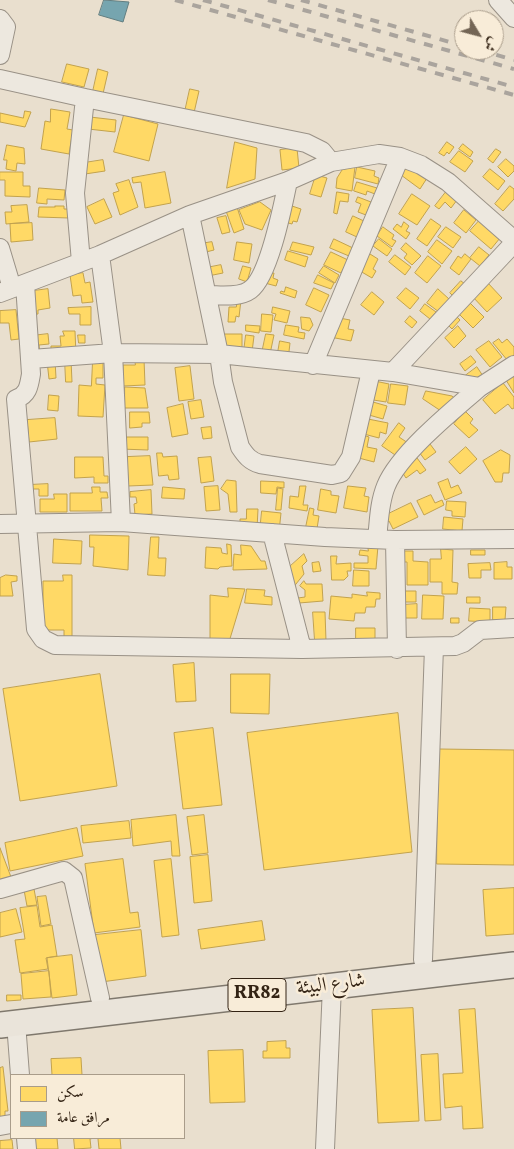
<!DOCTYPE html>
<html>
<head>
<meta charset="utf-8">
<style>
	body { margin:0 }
	#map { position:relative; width:514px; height:1149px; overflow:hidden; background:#e9dfce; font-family:Vollkorn,Amiri,serif }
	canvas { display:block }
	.legend { position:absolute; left:10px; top:1074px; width:175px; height:65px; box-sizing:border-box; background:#f8ecd8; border:1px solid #a99c8a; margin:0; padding:6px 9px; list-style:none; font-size:15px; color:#332314 }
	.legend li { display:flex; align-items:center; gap:10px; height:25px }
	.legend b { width:25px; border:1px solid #a99c8a }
	.north { position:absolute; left:454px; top:10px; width:50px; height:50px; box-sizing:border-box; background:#f8ecd8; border:1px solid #a99c8a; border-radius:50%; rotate:127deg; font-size:14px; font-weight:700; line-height:20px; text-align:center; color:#332314 }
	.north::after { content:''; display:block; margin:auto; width:18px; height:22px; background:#736555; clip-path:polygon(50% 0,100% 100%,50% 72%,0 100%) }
</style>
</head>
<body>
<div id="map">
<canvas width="514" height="1149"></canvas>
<ul class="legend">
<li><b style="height:14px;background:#ffd966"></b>سكن</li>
<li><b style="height:14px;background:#76a5af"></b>مرافق عامة</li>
</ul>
<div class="north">ش</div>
</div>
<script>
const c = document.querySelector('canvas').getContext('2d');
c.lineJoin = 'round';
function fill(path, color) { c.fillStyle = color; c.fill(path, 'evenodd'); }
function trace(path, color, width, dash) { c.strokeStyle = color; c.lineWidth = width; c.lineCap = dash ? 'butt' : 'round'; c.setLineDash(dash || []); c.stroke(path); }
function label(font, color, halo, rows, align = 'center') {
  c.font = font + ' Vollkorn,Amiri,serif'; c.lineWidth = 5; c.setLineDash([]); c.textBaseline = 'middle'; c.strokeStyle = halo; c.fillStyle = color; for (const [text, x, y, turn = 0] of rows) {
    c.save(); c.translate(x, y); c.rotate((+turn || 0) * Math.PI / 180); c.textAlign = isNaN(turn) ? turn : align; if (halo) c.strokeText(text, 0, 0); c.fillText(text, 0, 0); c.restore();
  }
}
const homes = new Path2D(`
	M67 64 89 69 84 87 62 82Z
	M98 69 108 72 102 98 92 96Z
	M190 89 199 91 193 117 184 116Z
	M51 109 70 112 67 129 73 130 69 154 41 149 45 121 50 122Z
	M25 111 31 112 25 127 0 122V113L23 118Z
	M124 115 158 124 149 161 114 152Z
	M90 117 116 120 115 132 88 129Z
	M235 142 257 148 255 179 227 188Z
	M447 142 454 147 449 154 447 152 444 156 439 153Z
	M463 144 473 152 470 157 459 149Z
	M7 145 24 148 25 164 17 163 16 171 6 169 7 160H4Z
	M297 148 299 168 282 170 280 150Z
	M496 149 501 152 493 163 488 159Z
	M459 151 473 161 465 172 450 162Z
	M506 159 514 166V171L508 177 498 167Z
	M103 160 105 171 85 174 84 163Z
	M415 165 429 175 420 189 401 175 405 168Z
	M355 167 352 191 336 188 337 178 342 170Z
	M357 167 375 171 374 176 379 178 378 184 355 178Z
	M490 169 505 181 498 190 483 177Z
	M0 172H23V186H30V197L5 196V180H0Z
	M165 172 171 203 145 208 141 182 133 183 132 178Z
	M316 175 327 178 321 197 310 194Z
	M129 180 138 207 120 215 113 193 119 191 116 184Z
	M357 182 377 188 375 194 367 191 366 195 354 191Z
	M510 186 514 189V199L503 211 495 204Z
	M39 188 65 190 64 200 47 199V204L37 203Z
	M337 192 349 194 348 202 340 201 337 214 334 213Z
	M446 192 457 200 451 208 445 202 439 209 435 206Z
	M412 194 430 206 417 225 399 214Z
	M358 197 371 202 366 215 358 212 361 204 356 202Z
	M104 199 112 217 95 224 87 207Z
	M260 202 271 210 262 230 245 224 239 210Z
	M286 204 301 209 297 222 293 221 292 224 281 221Z
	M27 205 29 222 6 224 5 212H12L11 206Z
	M55 206H64V209H69V218L38 217 39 207H55Z
	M237 207 244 229 234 233 226 211Z
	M464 210 476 220 466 233 454 223Z
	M226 216 230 232 222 234 217 218Z
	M353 216 364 221 357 237 346 232Z
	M431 219 441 226 427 246 417 239Z
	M479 221 500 238 491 249 470 231Z
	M404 222 409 226 406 231 410 233 406 239 393 229 397 224 401 227Z
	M32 223 33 240 11 242 10 224Z
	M383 227 394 235 392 239 396 241 392 247 377 236Z
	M446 227 461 237 453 248 438 237Z
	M334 239 353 248 349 256 330 248Z
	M379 239 392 249 387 256 373 246Z
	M437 240 452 251 442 264 428 252Z
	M212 242 214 250 202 253 200 244Z
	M237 242 252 244 249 263 234 260Z
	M293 242 314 247 311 255 290 250Z
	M406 243 421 256 412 265 404 258 407 254 401 249Z
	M479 247 489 255 480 266 470 258Z
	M288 251 308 257 305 267 285 260Z
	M331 252 348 260 341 273 324 265Z
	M370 254 378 259 373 269 376 271 372 278 360 271Z
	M465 254 471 259 459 275 450 268 458 256 461 258Z
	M395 255 411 267 405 275 389 262Z
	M428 256 441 266 427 283 415 273Z
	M221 265 223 273 208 276 206 268Z
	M275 265 272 273H274L273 278 278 280 276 286 261 282Z
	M243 266 251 268 247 282 239 279Z
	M324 266 339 275 335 283 319 273Z
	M83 273 85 283 90 282 93 302 82 303 81 295 73 296 70 275Z
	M318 275 334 283 331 289 314 283Z
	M461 281 465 284 454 297 450 293Z
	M487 282 502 298 487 312 472 296Z
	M286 287 297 291 295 298 280 293 281 291 284 292Z
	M314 288 329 295 321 312 306 305Z
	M406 288 419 298 410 309 397 298Z
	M48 289 50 308 38 310V314L29 315 26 292Z
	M438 289 449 299 439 312 427 303Z
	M372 292 384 302 374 315 361 305Z
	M237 300H241L239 317 236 316 235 322H228L229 307H236Z
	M470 303 484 317 473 328 459 314Z
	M425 304 436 312 430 319 420 311Z
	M91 307V325H80V314H69L68 308Z
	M273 307 290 311 287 323 274 320 276 314 272 313Z
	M16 310 19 339 11 340 9 323H0V311Z
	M453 313 460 320 452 329 445 322Z
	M262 314 273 315 271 332 261 331Z
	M410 316 417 322 412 328 405 322Z
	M301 317 310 318 313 325 309 331 302 329Z
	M334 317 350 320 348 329 354 330 351 341 330 337Z
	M246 325 260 326 259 333 246 331Z
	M286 325 299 327 298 332 305 333 304 339 284 335Z
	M458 326 466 336 454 348 445 338Z
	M63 331H75L76 355 51 352V346H61L60 336H64Z
	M48 334 49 344 39 345 40 355 31 336Z
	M225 334H242V350H224Z
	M266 334 274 335 270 354 262 353Z
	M78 335H85V343H79Z
	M246 335 254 336 252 352 244 351Z
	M499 339 502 343 507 339 514 347V356L508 361 493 343Z
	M280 341 290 343 288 360 278 352Z
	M489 341 502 357 490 367 476 350Z
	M471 356 476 362 465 371 460 364Z
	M135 359H144L145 385 123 386V365H135Z
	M55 360 56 378 49 379 47 361Z
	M65 360H71L72 382H66Z
	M93 361H103V378H96V384L105 385 103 417 78 416 79 385 91 386Z
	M190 366 194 399 179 401 175 368Z
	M477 367 483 376 472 385 465 376Z
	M514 375V393L506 380Z
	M370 380 389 384 386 402 367 399Z
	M503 383 514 397V408L512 409 508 404 495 414 483 400Z
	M391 384 408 386 405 405 388 403Z
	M125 387 145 388 148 408H125Z
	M426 391 452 396 458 401 444 413 423 399Z
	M49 395 59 396 58 411 48 410Z
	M201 400 204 417 191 419 188 402Z
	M366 400 387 406 383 419 362 413Z
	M183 404 188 434 172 437 167 408Z
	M465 411 473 419 470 423 478 430 469 438 454 424Z
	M130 412H149L150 423H142V427L130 428Z
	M55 418 57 439 29 442 27 420Z
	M363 418 388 423 386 434 380 432 379 438 360 433Z
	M399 423 405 428 399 437 408 443 398 457 382 446Z
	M211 427 212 438 203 439 201 428Z
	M360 434 369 437 367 447 377 449 374 462 355 457Z
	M127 437H148V450L120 449V442H126Z
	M430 444 436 452 425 460 419 452Z
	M466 447 477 459 460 474 449 462Z
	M501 450 510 455 509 473H503L502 482H495L483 461Z
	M157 453H162L163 457 177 456 179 479 169 480 168 475 159 476Z
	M150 456 153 485 128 486 127 457Z
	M75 457H103L104 476H108V483H94V477L75 478Z
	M211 457 214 481 201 483 198 458Z
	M417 458 426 470 420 474 417 470 406 478 400 469Z
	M448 479 451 488 458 485 462 493 445 500 438 483Z
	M227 480 236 481 237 512H230L228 494 221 489Z
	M261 481 284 482V488L277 487 276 494 261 493Z
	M48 484V496H39V489H29V485Z
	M218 486 220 510 206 511 204 487Z
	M300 486H306L303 505H308L307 511 289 508 290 496 298 497Z
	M348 486 366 488 364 496 369 497 367 512 344 508Z
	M92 487H100V492H107L108 498H101L102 511H70V493H92Z
	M163 487 185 489 184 499 162 498Z
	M278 488 283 489 281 510H276Z
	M321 489 331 491V495L339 496 336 513 318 510Z
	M151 490 152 514 135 515 134 504 137 503 136 497H130V492Z
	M54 494H67V512H40V499H54Z
	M431 495 435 503 442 500 444 505 424 515 417 501Z
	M447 501 466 502 465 517 452 516V511L446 510Z
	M411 503 418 517 393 529 389 521 383 524 380 518Z
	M310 508 314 509 313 515 319 516 316 535 306 527Z
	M247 509H258L257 529H240V519H246Z
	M262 511 281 513 279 532 260 531Z
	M444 517 463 519 462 531 443 529Z
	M90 535 129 536 128 570 93 566 94 547H90Z
	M151 537H159L158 558H166L165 576 148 575Z
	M54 539 82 541 81 564 53 563Z
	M227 544 231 545 232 566 220 567 218 569 205 568 206 547 221 548 222 553 227 554Z
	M241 545 251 546 261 561H265L267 569 233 570 234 554 241 555Z
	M368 546H378L376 569 354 568V563H368V556L359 555 360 550 368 551Z
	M441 549 453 550 452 582 458 583 457 594H442V582H430V559H441Z
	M471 550H485V555H471Z
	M400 551H413V561L428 562V585H407V562H400Z
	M304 554 307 561 302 566 304 574 292 589 285 571Z
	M331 556H337L336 564 351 563V571H347L348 576 344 580H332Z
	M319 562 321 571 313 572 312 563Z
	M507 562V567H512V579H494V563Z
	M490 563 491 570H481V578H469L468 564Z
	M354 570 369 571V586H353Z
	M6 575 17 576V581L11 582 13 596H0V578Z
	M63 575H72V639H64V630H43V581H63Z
	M304 581 306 584H322L323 601 299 603 298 598 305 597V590L300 586Z
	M228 588 245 589 229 642H210V595L228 597Z
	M247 589 265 590 264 596 272 597V605L245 603Z
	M400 591H416V602H400Z
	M367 592 380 593V599H376L375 607H366L365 613H355L354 621 329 619 331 596 352 598V594L367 596Z
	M423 595 444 596 443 619H422Z
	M467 597H480V603H467Z
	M417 604V618H402V605Z
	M493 607H506L505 620H493Z
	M470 608 490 609V622L469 621Z
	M313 612H325L326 641H315Z
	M451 618H459V623H451Z
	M356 628H375V640L356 641Z
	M194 663 196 701 176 702 173 665Z
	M100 674 117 786 20 801 3 689Z
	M231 674H270L269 714 231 713Z
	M398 713 412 852 264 870 247 733Z
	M213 728 222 805 183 809 174 733Z
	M438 749 514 750V865L437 864Z
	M176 815 180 856H172L171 841 133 846 131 820Z
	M204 815 208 853 192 855 187 817Z
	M129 821 131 838 83 843 81 826Z
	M77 828 83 856 10 871 5 843Z
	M0 848 11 877 0 881Z
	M208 855 212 901 194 903 190 857Z
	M123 859 130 913 138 912 140 927 94 933 85 864Z
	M171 859 179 935 162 937 154 861Z
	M514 888V934L486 936 483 890Z
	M34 889 37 905 27 906 24 890Z
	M46 896 51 924 41 926 37 897Z
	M37 906 40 927 52 925 57 956 46 958 48 969 20 973 15 940 25 939 20 908Z
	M16 909 22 932 0 937V913Z
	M262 921 265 940 201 949 198 930Z
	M141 930 146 976 101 982 95 935Z
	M72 955 77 995 52 998 47 958Z
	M49 971 51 997 23 999 21 974Z
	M7 995H21V1000L7 1001Z
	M413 1008 419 1121 378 1123 372 1010Z
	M475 1009 483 1128 463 1129 462 1106 445 1108 443 1074 463 1073 459 1010Z
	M286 1041V1048H290V1058H263V1051H267V1042Z
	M243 1050 245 1102 210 1103 208 1051Z
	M438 1054 441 1120 425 1121 421 1055Z
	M81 1058 82 1075H52L51 1059Z
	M3 1067 8 1111H5V1117L0 1118V1068Z
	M28 1138H57L58 1149H29Z
	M74 1138H94L90 1139 91 1148 75 1149Z
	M105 1138H120L121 1149H99L98 1139Z
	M12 1140 13 1149H0V1141Z`);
fill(homes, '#ffd966');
trace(homes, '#c2a24d', 1);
const public = new Path2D(`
	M104 0 129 2 123 22 99 15Z`);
fill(public, '#76a5af');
trace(public, '#627e80', 1);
const minor = new Path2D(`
	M498 0 514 18
	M0 19 6 27 0 55
	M0 79 85 98 75 193 81 262
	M85 98 306 143 322 151 331 162
	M190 215 219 354 393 372 480 387 514 365
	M0 248 12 288
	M100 255 113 353 121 522
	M25 284 31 374C29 386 28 395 16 399L36 629 43 639 55 645 302 649 455 646 463 643 480 630 514 628
	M0 293 100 255 190 215 288 181 331 162 379 154 400 157 421 165 448 182 514 240
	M208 295C220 295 239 298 250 290 269 277 283 205 288 181
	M31 359 113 353 219 354 223 382 240 447C246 456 250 461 260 464L332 475 341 473 351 457 371 371
	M313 365 400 157
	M393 372 514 243
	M0 524 121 522 325 537 395 540 514 539
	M272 533 302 649
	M377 539C379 522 379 503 386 486 399 454 453 410 480 387
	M395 540 397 649
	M0 889 64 871 73 878 100 998
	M423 960 434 647
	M16 1023 20 1075
	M0 1126 11 1124
	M26 1138 27 1149
	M325 1149 332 986`);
const highway = new Path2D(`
	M0 1025 514 965`);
trace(minor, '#999186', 20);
trace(highway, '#7f786d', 28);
trace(minor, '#ede8df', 18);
trace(highway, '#eae4da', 25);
trace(new Path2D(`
	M175 0 514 95
	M203 0 514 87
	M268 0 514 69
	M301 0 464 46
	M479 50 514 60`), '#aaa49d', 4, [9, 9]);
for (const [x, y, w] of [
	[257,995,58]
]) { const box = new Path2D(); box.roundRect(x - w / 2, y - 16.5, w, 33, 4); c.fillStyle = '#f8ecd8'; c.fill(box); trace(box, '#332314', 1); }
label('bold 19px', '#332314', null, [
	["RR82",257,995]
]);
label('20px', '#332314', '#f8ecd8', [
	["شارع البيئة",331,986,-7]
]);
</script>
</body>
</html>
